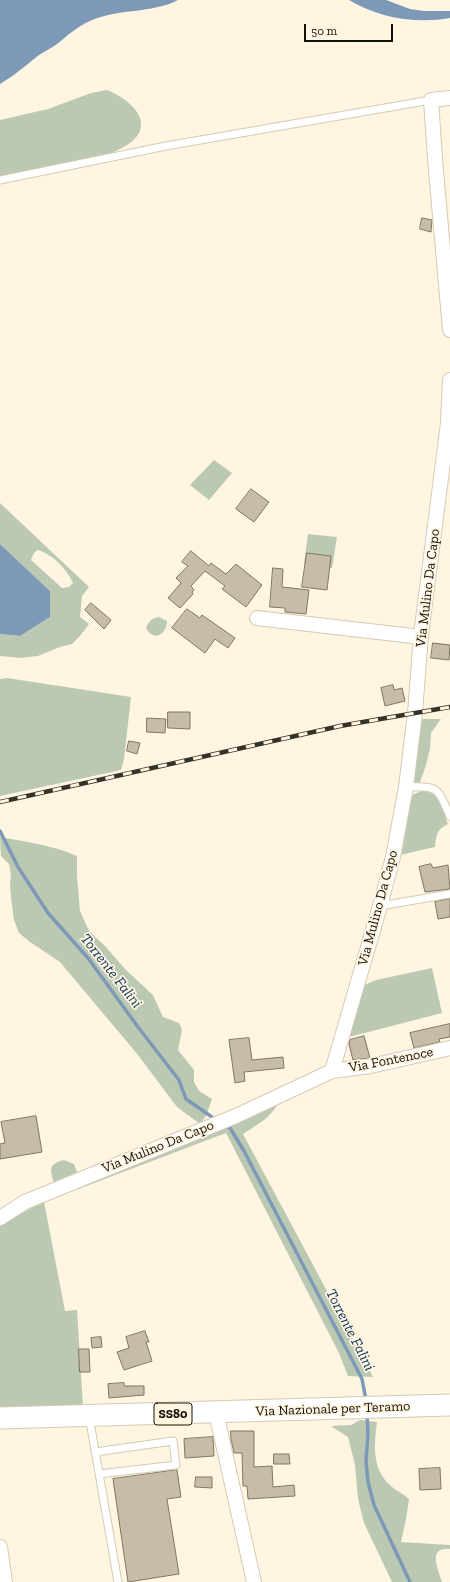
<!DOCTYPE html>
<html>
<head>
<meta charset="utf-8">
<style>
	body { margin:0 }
	#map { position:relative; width:450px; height:1582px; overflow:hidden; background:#fff5e0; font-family:"Zilla Slab",serif }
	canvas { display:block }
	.scale { position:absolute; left:304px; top:24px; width:89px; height:18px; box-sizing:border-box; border:2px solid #131009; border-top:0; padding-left:5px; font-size:12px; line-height:14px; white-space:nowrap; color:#131009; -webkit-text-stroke:3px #fff5e0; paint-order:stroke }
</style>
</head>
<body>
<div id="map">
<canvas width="450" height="1582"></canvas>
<div class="scale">50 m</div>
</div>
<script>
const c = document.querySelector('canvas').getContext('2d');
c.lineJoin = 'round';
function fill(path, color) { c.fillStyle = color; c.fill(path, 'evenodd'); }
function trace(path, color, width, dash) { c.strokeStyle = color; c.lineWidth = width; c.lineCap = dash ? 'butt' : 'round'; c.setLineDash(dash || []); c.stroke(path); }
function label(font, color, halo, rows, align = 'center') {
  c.font = font + ' "Zilla Slab",serif'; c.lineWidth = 3.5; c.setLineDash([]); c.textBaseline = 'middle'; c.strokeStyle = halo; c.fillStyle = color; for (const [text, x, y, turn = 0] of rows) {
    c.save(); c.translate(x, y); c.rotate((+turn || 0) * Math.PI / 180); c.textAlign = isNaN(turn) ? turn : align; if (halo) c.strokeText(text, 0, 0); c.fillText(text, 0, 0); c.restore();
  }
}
fill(new Path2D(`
	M107 90C122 96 149 113 139 133 134 143 120 149 112 153L0 177V120L48 109 91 93Z
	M214 460 232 473 209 500 190 485Z
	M0 503 89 587 82 596 80 617 89 624 80 636 72 644 60 647 38 656 21 658 0 656V634L20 636 50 617V591L0 544ZM38 550C52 554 67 569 73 583L69 587 62 588 31 560 34 553Z
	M308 534 337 537 332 568 304 564Z
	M159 617 167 621C167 635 153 642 146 628 149 621 152 618 159 617Z
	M7 678 131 697 124 759 121 770 0 796V679Z
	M423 719H441L431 733 430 749 426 765 419 785H412L419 723Z
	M422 791C439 790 443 811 448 824 437 829 436 835 435 847L400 855 403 846 411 797 414 794Z
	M0 837C26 842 52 845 77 856V877L80 911 89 931 105 946 126 970 153 995 163 1017 179 1023 182 1030 178 1050 194 1070V1082L199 1091 212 1099 206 1116 200 1124 177 1107 138 1055 60 962 30 942 19 933 14 920 11 898 10 885 11 874 9 864 1 856Z
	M432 968 442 1013 345 1038 362 986 376 980Z
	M278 1104C268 1120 258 1124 243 1134L373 1377 348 1376 339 1353 226 1133 44 1202 65 1311 77 1310 83 1406 0 1412V1224L43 1202 262 1109Z
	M64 1160 74 1164 77 1172 54 1182C49 1169 50 1163 64 1160Z
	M360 1420 377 1422C374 1444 372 1468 389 1484 394 1490 403 1493 409 1499L406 1519 401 1542 450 1545V1549C427 1547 438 1569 442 1582H392L364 1523 358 1499 355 1465 348 1437 331 1426 351 1425Z`), '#bcc9b2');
fill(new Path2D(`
	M0 0H178C151 14 118 8 90 21 77 27 68 35 57 44 52 48 45 51 39 55 26 65 14 76 0 84Z
	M349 0H386L410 9 424 11H450V18C415 24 379 18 349 0Z
	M0 544 50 591V617L20 636 0 634Z`), '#7d99b8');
trace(new Path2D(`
	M0 831 18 867 48 913 88 958 138 1027 179 1080 186 1099 212 1117
	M227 1126 230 1128 244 1151 362 1379 366 1400
	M367 1414 368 1434 366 1461 368 1482 374 1505 410 1582`), '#7d99b8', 3.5);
const building = new Path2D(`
	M422 218 432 220 431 232 420 229Z
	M251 489 269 502 254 522 236 509Z
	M191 551 209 566 211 563 226 574 236 564 262 585 246 607 222 589 225 586 205 571 191 586 194 590 192 592 193 594 180 608 168 598 181 583 176 578 188 566 182 562Z
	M307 553 331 556 327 590 302 587Z
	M273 568 283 569 282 587 309 590 306 614 285 612V608L270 607Z
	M91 603 111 620 104 629 85 610Z
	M187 609 200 618 202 615 235 638 228 648 215 639 205 653 172 628Z
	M433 643 450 645 449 660 431 658Z
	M393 685 394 690 402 688 405 701 385 706 381 688Z
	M168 712H190V729L168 728Z
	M147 718 166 719 165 733 147 732Z
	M129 741 140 743 137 754 127 751Z
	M431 864 433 868 448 865 450 889 425 892 419 867Z
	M450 899V917L438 919 435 902Z
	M450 1024V1037L439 1039 440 1042 414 1048 410 1033Z
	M364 1036 370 1058 353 1060 349 1044 350 1040Z
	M249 1038 252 1060 283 1057 284 1068 244 1072 245 1081 235 1083 229 1040Z
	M36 1116 42 1152 0 1159V1144L5 1143 1 1122Z
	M145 1331 149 1342H146L152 1361 124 1370 117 1352 129 1348 126 1337Z
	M101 1337 102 1347 92 1348 91 1338Z
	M79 1349H89L90 1372H80Z
	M124 1383V1386H144V1395L109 1398 108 1384Z
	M231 1431H254V1467L272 1466 273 1487 294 1485 295 1496 248 1499 247 1486H243L242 1453H234L231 1439Z
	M213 1437 214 1456 185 1458 184 1439Z
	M274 1454H289L290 1464H274Z
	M440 1468 441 1489 420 1490 419 1469Z
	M177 1470 181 1497 167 1499 179 1574 128 1582 113 1479Z
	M196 1477H212V1488L195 1487Z`);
fill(building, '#c6bca8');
trace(building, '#7f7664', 1);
const service = new Path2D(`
	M0 180 166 146 431 100
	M406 787C439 786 437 787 450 816
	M380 906 450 894
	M89 1416 118 1582
	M95 1452 173 1441 176 1465 99 1474`);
const minor = new Path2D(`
	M450 98 431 100 435 159 450 330
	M257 618 421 637
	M332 1071 380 906 393 857 406 787 415 713 421 635 448 423 450 380
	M0 1218 25 1202 236 1116 332 1071 371 1066 450 1048
	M216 1413 254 1582
	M0 1547 5 1582`);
const primary = new Path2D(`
	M0 1418 450 1405`);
trace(service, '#d4cab6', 9);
trace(minor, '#d4cab6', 16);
trace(primary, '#d4cab6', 23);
trace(service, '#fff', 7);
trace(minor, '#fff', 14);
trace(primary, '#fff', 21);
const rail = new Path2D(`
	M0 802 340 726 450 707`);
trace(rail, '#363229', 4.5);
trace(rail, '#fff5e0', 3, [9]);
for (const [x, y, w] of [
	[173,1414,38]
]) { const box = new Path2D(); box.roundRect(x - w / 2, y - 11, w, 22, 3); c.fillStyle = '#fff5e0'; c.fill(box); trace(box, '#131009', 1); }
label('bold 13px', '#131009', null, [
	["SS80",173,1414]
]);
label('14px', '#131009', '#fff5e0', [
	["Via Mulino Da Capo",428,588,-83],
	["Via Mulino Da Capo",378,908,-75],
	["Via Fontenoce",391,1060,-11],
	["Via Mulino Da Capo",158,1147,-22],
	["Via Nazionale per Teramo",333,1409,-2]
]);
label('italic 15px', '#0c3861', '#fff5e0', [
	["Torrente Falini",111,971,52],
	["Torrente Falini",350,1330,63]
]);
</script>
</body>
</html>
